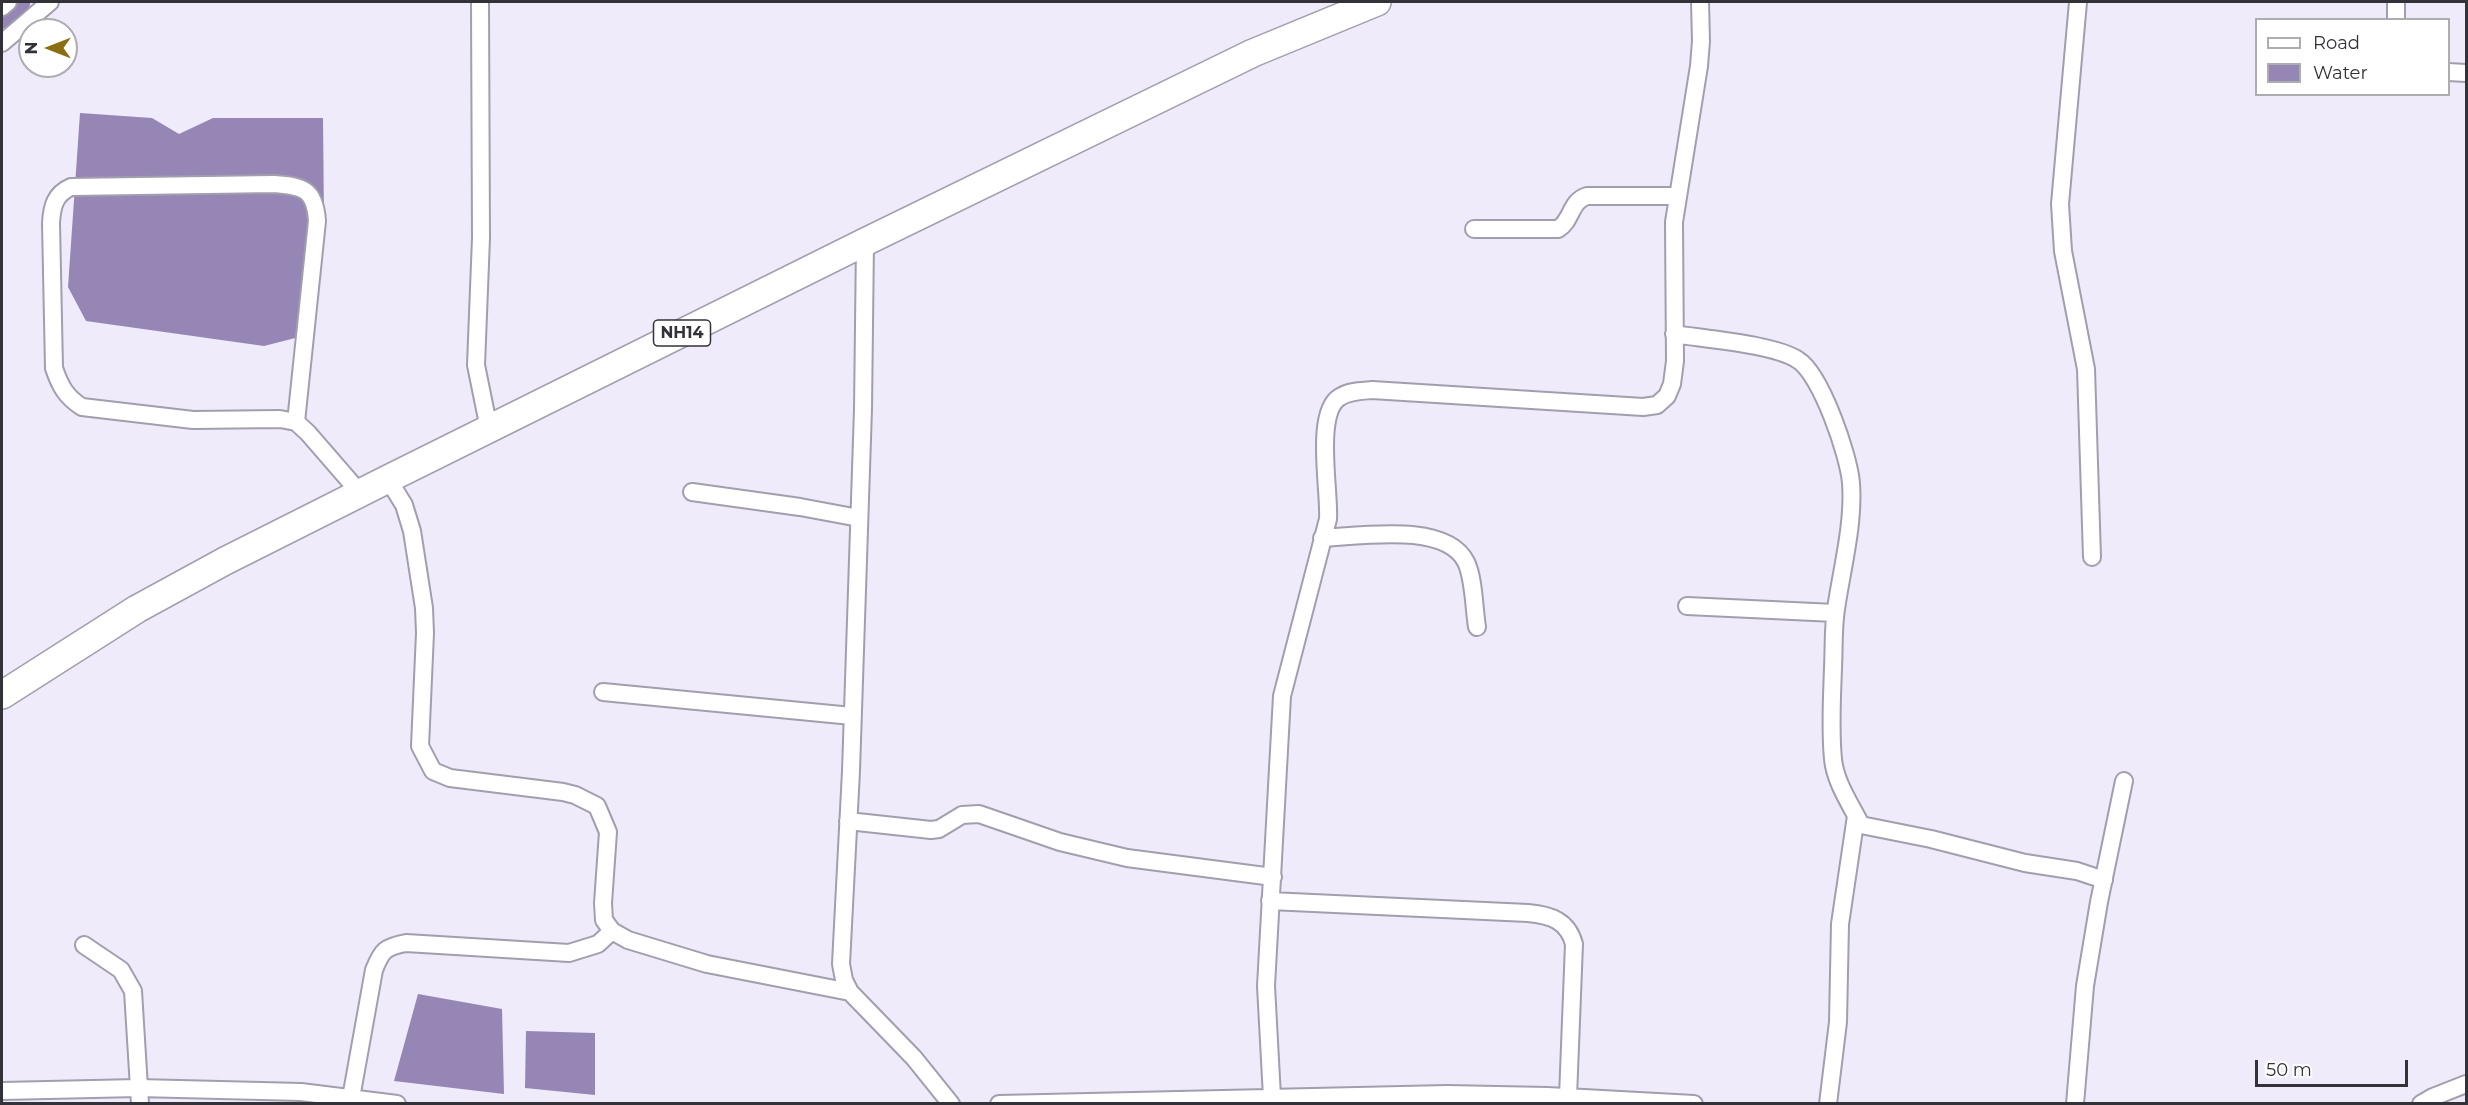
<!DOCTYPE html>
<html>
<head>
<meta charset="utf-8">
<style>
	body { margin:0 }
	#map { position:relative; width:2468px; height:1105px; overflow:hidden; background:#efebfa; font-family:Montserrat,sans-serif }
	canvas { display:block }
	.frame { position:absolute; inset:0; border:3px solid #333238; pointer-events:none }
	.legend { position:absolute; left:2255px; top:18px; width:195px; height:78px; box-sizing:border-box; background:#fff; border:2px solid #adadaf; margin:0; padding:8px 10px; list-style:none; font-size:18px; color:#333238 }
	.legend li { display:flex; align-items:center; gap:12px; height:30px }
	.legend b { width:30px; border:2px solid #adadaf }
	.north { position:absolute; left:18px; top:18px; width:60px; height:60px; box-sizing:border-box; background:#fff; border:2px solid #adadaf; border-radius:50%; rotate:270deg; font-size:16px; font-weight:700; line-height:24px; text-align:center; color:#333238 }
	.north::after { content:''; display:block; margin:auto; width:21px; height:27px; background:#8c6e10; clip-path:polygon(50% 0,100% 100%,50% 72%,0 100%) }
	.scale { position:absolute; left:2255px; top:1060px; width:153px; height:27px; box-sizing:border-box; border:3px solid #333238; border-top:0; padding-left:8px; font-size:18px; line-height:21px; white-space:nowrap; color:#333238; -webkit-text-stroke:4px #fff; paint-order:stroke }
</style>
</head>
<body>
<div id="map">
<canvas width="2468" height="1105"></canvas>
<div class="frame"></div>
<ul class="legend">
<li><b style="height:8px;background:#fff"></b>Road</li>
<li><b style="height:16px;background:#9586b6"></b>Water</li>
</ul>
<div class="north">N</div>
<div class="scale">50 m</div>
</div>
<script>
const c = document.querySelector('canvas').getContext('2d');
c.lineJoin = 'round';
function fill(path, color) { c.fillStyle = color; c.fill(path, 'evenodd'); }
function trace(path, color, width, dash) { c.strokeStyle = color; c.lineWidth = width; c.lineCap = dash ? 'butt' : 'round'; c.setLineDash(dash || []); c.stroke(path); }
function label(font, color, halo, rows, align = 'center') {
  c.font = font + ' Montserrat,sans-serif'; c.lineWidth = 6; c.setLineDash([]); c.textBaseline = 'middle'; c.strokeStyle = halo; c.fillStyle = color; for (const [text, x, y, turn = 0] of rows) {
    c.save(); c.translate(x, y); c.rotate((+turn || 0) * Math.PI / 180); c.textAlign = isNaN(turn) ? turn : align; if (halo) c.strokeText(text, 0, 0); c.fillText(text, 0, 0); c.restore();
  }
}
fill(new Path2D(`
	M80 113 152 118 179 134 213 118H323L324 220 311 334 264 346 86 321 68 287Z
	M418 994 502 1009 504 1094 394 1081Z
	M526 1031 595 1033V1095L525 1088Z`), '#9586b6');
trace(new Path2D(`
	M2 18 20 2`), '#9586b6', 21);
const minor = new Path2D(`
	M480 2 481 238 476 365 489 429
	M2078 2 2060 204 2063 251 2086 369 2092 557
	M2396 2V20
	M2 7 8 2
	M2 43 50 2
	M2448 72 2466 73
	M1474 229H1558C1572 221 1570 201 1587 196H1678
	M865 242 863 409 851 771 841 964 844 980 850 992 914 1058 951 1104
	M1674 334C1705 339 1774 344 1798 360 1821 374 1849 456 1851 483 1854 524 1842 568 1836 609 1833 628 1834 648 1833 668 1832 698 1830 729 1833 759 1835 782 1851 805 1861 825L1931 839 2025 863 2077 871 2104 880
	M296 422 317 221C315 189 303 186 274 184L71 187C55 194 52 206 51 223L54 368C60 386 66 397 82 407L193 420 280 419 296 422 308 433 360 493
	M388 479 404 505 412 531 424 608 425 633 420 746 433 771 450 778 563 792 575 795 597 806 608 832 603 903 604 920 612 931 628 940 707 964 850 992
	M692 492 800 507 859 518
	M1322 538C1362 536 1446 522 1466 562 1474 578 1474 609 1477 627
	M1687 606 1835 613
	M603 692 852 716
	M848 821 931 830 939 829 962 815 979 814 1060 842 1127 858 1273 877
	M1270 901 1528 913C1551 915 1568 921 1574 944L1568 1097
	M84 945 121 970 133 991 140 1104
	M2 1091 138 1088 261 1091 301 1092 397 1104
	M1272 1097 1266 986 1282 696 1328 519C1330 492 1314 412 1340 397 1349 391 1361 391 1372 390L1643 407 1657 405 1667 396 1672 384 1675 361 1674 222 1699 66 1701 41 1700 2
	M351 1098 374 970C382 950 385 947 406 943L569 953 598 944 612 931
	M999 1104 1447 1094 1547 1096 1694 1104
	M1828 1104 1838 1022 1840 924 1856 816
	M2075 1104 2085 986 2099 902 2124 781
	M2421 1104 2433 1097 2466 1084`);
const trunk = new Path2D(`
	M2 695 137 609 225 561 388 479 865 242 1253 53 1377 2`);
trace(minor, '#a29ead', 20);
trace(trunk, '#a29ead', 30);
trace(minor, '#fff', 16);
trace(trunk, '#fff', 27);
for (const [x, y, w] of [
	[682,333,57]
]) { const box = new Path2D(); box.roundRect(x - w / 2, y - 13, w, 26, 4.5); c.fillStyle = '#fff'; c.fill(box); trace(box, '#333238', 1.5); }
label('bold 16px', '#333238', null, [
	["NH14",682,333]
]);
</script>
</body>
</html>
